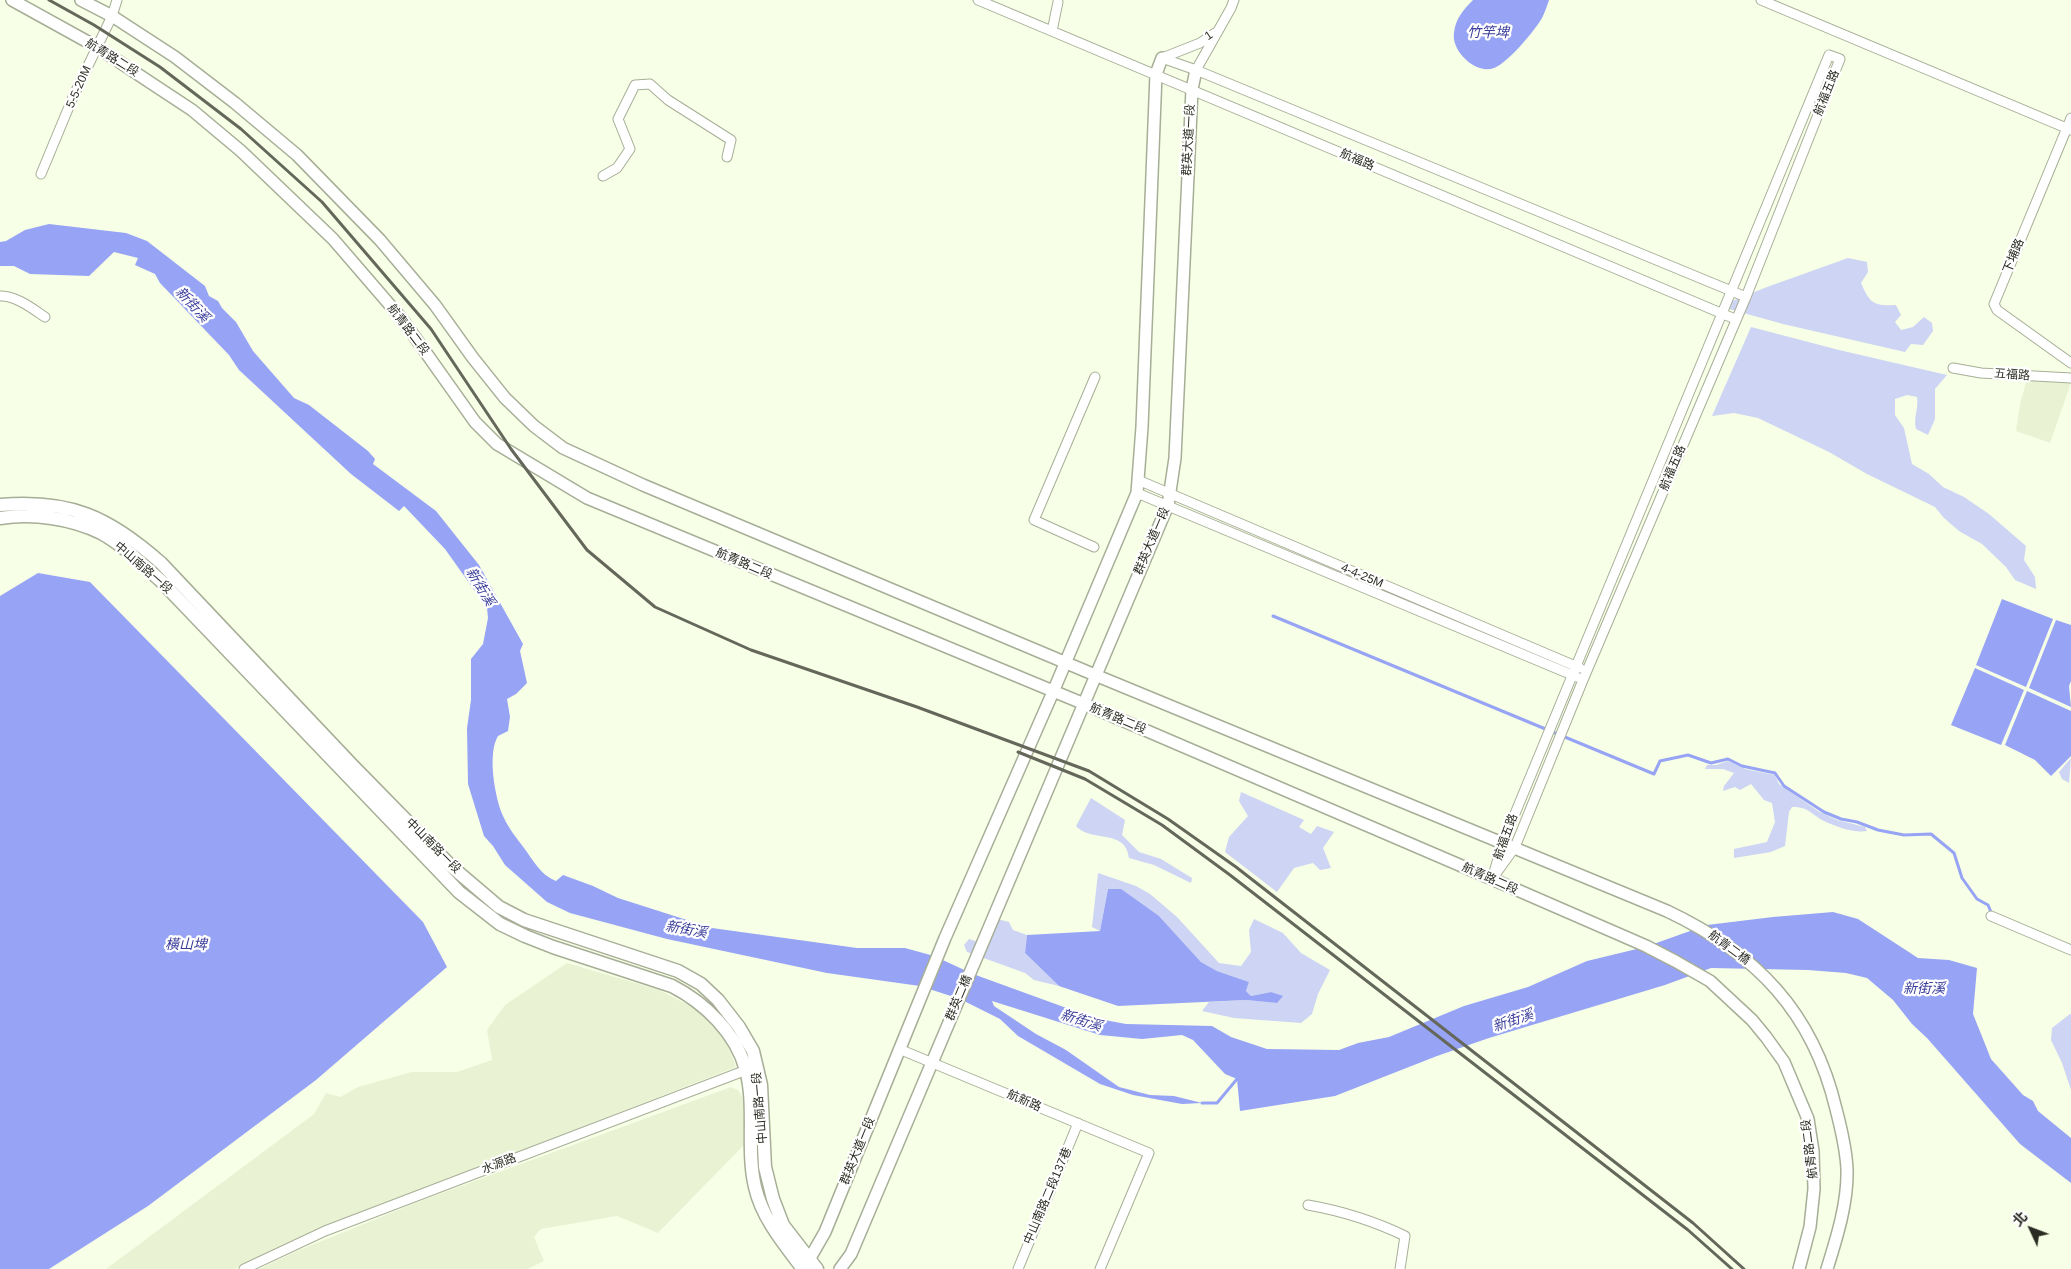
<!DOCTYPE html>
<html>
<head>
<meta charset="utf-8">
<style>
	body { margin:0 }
	#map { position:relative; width:2071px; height:1269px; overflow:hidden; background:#f7ffe6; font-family:Arial,"Noto Sans TC",sans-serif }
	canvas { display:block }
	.north { position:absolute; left:2006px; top:1204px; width:50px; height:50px; -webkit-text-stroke:4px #fff; paint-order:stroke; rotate:313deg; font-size:14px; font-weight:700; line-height:20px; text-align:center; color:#2a2c23 }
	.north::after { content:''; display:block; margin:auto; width:18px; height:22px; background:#2a2c23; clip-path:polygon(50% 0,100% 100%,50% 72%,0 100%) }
</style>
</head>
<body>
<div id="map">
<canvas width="2071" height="1269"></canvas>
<div class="north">北</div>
</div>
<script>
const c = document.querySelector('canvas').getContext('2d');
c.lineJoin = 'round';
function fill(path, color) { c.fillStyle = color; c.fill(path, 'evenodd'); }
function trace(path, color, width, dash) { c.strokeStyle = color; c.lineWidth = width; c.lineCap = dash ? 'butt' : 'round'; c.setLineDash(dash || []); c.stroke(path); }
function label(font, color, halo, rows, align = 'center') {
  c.font = font + ' Arial,"Noto Sans TC",sans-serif'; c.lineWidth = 4.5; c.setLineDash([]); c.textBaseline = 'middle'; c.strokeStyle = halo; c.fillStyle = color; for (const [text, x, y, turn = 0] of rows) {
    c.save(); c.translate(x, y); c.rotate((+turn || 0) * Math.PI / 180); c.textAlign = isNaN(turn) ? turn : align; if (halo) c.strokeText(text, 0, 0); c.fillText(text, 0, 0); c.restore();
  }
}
fill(new Path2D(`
	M2027 379 2071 383 2050 443 2016 431 2020 404Z
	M567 963 659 990 694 1008 719 1032 729 1049 736 1067 352 1216 290 1242 235 1269H106L314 1114 326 1093 340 1097 358 1087 412 1072H457L492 1060 487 1030 505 1005Z
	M731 1087 738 1090 744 1100V1145L658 1233 617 1216 541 1229 534 1237 544 1261 528 1269H259L297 1251 423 1200Z`), '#e9f3d3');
fill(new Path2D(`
	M1848 258 1867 262 1868 272 1861 283C1870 304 1874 306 1896 305L1901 315 1895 322 1901 330 1913 327 1924 317 1932 323 1933 331 1923 345 1911 344 1905 352 1783 324 1729 309 1727 303 1767 287Z
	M1751 327 1839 350 1947 375 1935 389V419L1928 435 1916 429C1913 417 1919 409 1917 397L1907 395 1895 399V415L1904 428 1912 464 1929 474 1943 487 1964 497 1989 514 2026 546 2024 560 2035 577 2036 589 2015 580 2006 567 1982 544 1959 531 1944 518 1935 507 1867 474 1829 452 1758 418 1734 413 1712 416Z
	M2071 758 2069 783 2062 779 2059 772Z
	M1728 761 1745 769 1775 775 1779 784 1818 811 1837 820 1865 827 1867 831C1853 833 1837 827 1824 821 1810 814 1810 807 1792 807L1789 812 1785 846 1771 852 1734 858V849L1767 842 1775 822 1772 803 1764 800 1751 784 1740 790 1735 787 1723 791 1724 786 1734 773 1723 769H1705L1707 765H1716Z
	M1241 792 1304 820 1299 827 1311 834 1317 826 1334 832 1323 848 1331 868 1320 870 1313 863 1294 868 1277 892 1225 852 1229 837 1248 816 1239 801Z
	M1091 798 1125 820 1122 835 1139 852 1161 859 1192 878 1191 883 1154 865 1129 858C1126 828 1091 843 1076 826Z
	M1098 873 1136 886 1150 894 1177 917 1219 963 1241 966 1251 952 1249 930 1254 919 1283 933 1301 953 1330 970 1318 994 1312 1014 1301 1023 1234 1018 1202 1011 1209 1002 1246 1000 1277 1003 1271 992 1251 996 1246 991 1249 982 1217 971 1201 962 1159 916 1108 889 1100 931 1092 927Z
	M997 919 1009 922 1013 930 1027 935 1025 953 1059 986 1034 980 1025 973 967 952 964 945 969 939 981 943Z
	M2070 1014H2071V1090L2062 1063 2051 1040 2052 1028Z`), '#cdd4f4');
fill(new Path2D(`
	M1473 0H1549C1547 6 1545 12 1542 18 1535 30 1508 63 1494 68 1476 75 1451 51 1454 33 1455 19 1464 9 1473 0Z
	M49 224 126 233 147 241 205 286 209 296 218 301 222 308 236 322 253 351 294 398 309 405 368 451 375 459 373 464 436 511 479 565 523 644 520 651 527 683 516 694 507 699 510 717 508 731 498 736C487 754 495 798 503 816 510 832 522 844 531 858 539 869 544 876 556 881L563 875 593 886 618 898 712 928 857 948H905L934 956 973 974 1094 1018 1126 1024 1212 1026 1231 1037 1267 1049 1339 1050 1358 1043 1389 1037 1464 1006 1528 987 1587 961 1645 947 1707 925 1773 917 1833 912 1858 919 1918 958 1949 960 1977 968 1973 1014 1991 1059 2023 1095 2033 1101 2038 1111 2071 1138V1183L2020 1144 1927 1038 1912 1024 1893 1000 1867 978 1846 973 1808 970 1711 968 1665 985 1489 1038 1437 1056 1335 1096 1240 1111 1237 1079 1225 1074 1193 1040 1182 1035 1142 1039 1100 1035 992 1001 994 1006 1036 1034 1066 1050 1119 1087 1150 1095 1174 1096 1202 1103 1182 1104 1133 1095 1100 1084 1018 1036 1000 1019 960 999 920 986 827 973 667 939 570 913 547 902 505 865 493 846 484 836 468 784 467 728 471 700V659L483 644 488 618 487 608 445 549 404 506 399 511 351 474 239 370 229 355 160 283 155 274 135 265 138 258 114 252 89 276 30 274 14 266H0V242L6 241 25 230Z
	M38 573 90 582 423 922 447 967 316 1080 148 1206 49 1269H0V596Z
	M2002 599 2053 619 2026 687 1976 665Z
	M2056 620 2071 625V681L2069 686 2071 707 2029 688Z
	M1975 668 2024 690 2001 745 1951 725Z
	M2027 691 2071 711V756L2051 776 2035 760 2005 745Z
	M1108 889H1121L1159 916 1201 962 1217 971 1249 982 1246 991 1251 996 1271 992 1283 996 1277 1003 1246 1000 1118 1006 1059 986 1025 953 1027 935 1100 931Z`), '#97a4f5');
trace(new Path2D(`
	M1273 616 1654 774 1660 761 1688 755 1711 763 1728 759 1742 766 1775 773 1784 786 1824 812 1841 819 1857 822 1878 830 1904 835 1931 834 1954 853 1962 878 1977 899 1988 905 1991 912 1994 914
	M1202 1103H1217L1237 1079`), '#97a4f5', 3);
const minor = new Path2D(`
	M978 0 1735 319
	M1761 0 2071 130
	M1052 31 1058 2
	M1829 55 1840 59 1746 297 1583 680 1515 847 1492 879 1502 845Z
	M1162 58 1196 70 1746 297
	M1162 58 1200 43 1215 33
	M1196 70 1231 8 1234 0
	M2071 118 1994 304 1997 310 2071 363
	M41 174 73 97 112 16 117 0
	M603 176 617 168 630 149 618 119 635 85 650 84 668 100 731 140 727 157
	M0 296C15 295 33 309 45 317
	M1953 368 1981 373 2071 378
	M1138 480 1580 668
	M1137 493 1577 677
	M1094 547 1034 520 1095 377
	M1991 916 2071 950
	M899 1049 1149 1153 1100 1269
	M1308 1205C1342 1211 1374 1221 1405 1236L1400 1269
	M244 1269 325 1231 749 1069
	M1018 1269 1078 1123`);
const tertiary = new Path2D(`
	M12 0 97 47 151 83 192 110 241 151 333 239 402 319 475 422 497 444 587 498 1082 703 1492 879 1646 946 1675 961 1710 981 1752 1020 1766 1037 1784 1062 1808 1119 1813 1151 1814 1189 1810 1227 1799 1269
	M81 0 112 16 175 57 235 103 297 155 380 240 435 305 473 358 505 398 534 426 563 448 643 485 1095 675 1667 911C1756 953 1813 1012 1836 1109 1841 1128 1846 1148 1847 1169 1848 1202 1837 1237 1827 1269
	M806 1265 825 1232 945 938 1053 692 1137 493 1142 427 1156 74 1162 58
	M840 1269 851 1254 1168 505 1175 458 1192 89 1196 70`);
const secondary = new Path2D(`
	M0 505C70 499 109 517 161 563L352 765 452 867 499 907 524 920 678 971 701 984 718 1000 739 1027 753 1051 761 1085 765 1167 773 1199 783 1225 817 1269
	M0 518C33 513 71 518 101 533 123 545 143 565 161 581L459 892 500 924 525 936 553 947 672 986C705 1003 736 1033 746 1070 756 1106 746 1150 755 1187 762 1218 784 1244 803 1269`);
trace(minor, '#a7ae97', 11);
trace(tertiary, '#a7ae97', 14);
trace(secondary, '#a7ae97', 15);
trace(minor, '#fff', 9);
trace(tertiary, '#fff', 11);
trace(secondary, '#fff', 12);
trace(new Path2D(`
	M49 0 94 25 160 67 241 129 322 202 431 329 511 449 587 550 655 607 751 650 917 707 1089 771 1168 819 1236 867 1693 1223 1744 1269
	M1018 752 1085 779 1162 825 1230 875 1688 1230 1732 1269`), '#64675a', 3);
label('12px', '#2a2c23', '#fff', [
	["1",1209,36,-34],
	["航青路二段",112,58,32],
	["5-5-20M",79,87,-66],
	["航福五路",1827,93,-68],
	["群英大道一段",1189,140,-87],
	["航福路",1357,160,23],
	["下埔路",2014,256,-68],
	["航青路二段",408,330,53],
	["五福路",2012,375,4],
	["航福五路",1673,468,-67],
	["群英大道一段",1152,541,-67],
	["航青路二段",744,564,23],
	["中山南路一段",143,568,41],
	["4-4-25M",1362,576,23],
	["航青路二段",1118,719,23],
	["航福五路",1506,837,-70],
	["中山南路一段",433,846,45],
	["航青路二段",1490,879,24],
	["航青二橋",1729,948,36],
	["群英二橋",959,998,-67],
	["航新路",1024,1101,23],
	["中山南路一段",760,1108,-95],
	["航青路二段",1810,1149,-97],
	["群英大道一段",858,1151,-68],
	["水源路",499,1164,-21],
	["中山南路二段137巷",1048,1196,-67]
]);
label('italic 14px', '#3a3d9a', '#fff', [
	["竹竿埤",1488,33],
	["新街溪",192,305,47],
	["新街溪",480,587,59],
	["新街溪",686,930,10],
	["橫山埤",186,945],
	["新街溪",1924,989],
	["新街溪",1081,1021,18],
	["新街溪",1513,1021,-19]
]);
</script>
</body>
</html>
